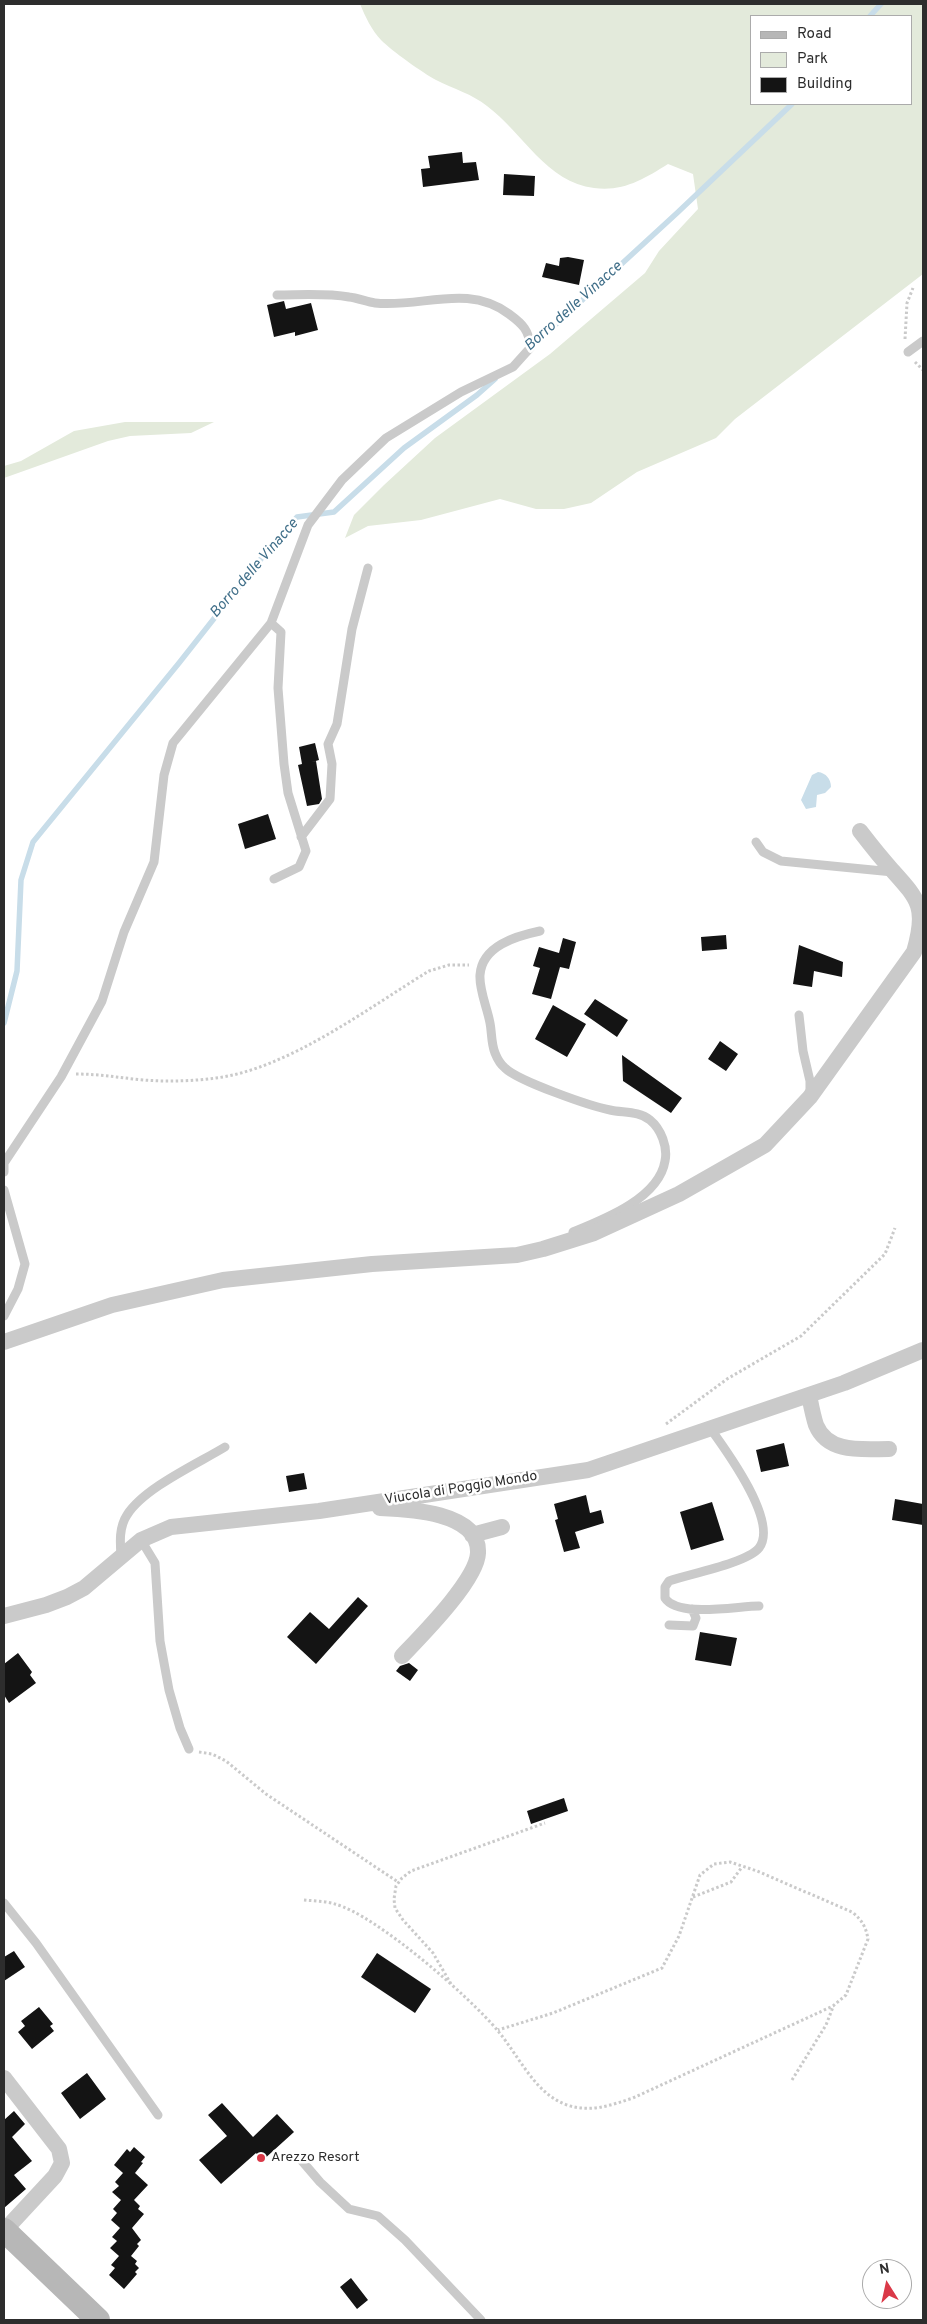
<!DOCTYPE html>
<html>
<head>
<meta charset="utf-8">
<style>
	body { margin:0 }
	#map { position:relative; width:927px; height:2324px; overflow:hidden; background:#fff; font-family:Overpass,sans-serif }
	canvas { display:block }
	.frame { position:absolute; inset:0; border:5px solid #2d2d2d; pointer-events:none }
	.legend { position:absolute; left:750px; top:15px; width:162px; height:90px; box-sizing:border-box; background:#fff; border:1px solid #ababab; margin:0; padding:6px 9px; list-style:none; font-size:15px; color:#2d2d2d }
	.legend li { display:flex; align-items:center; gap:10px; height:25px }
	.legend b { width:25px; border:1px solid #ababab }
	.north { position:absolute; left:862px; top:2259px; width:50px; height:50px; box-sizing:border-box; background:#fff; border:1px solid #ababab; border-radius:50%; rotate:350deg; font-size:14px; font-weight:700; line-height:20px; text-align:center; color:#2d2d2d }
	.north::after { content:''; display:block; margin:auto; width:18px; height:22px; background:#da3948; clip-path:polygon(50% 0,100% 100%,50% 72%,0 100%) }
</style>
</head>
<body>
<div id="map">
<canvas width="927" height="2324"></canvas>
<div class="frame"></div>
<ul class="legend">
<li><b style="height:6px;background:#b7b7b7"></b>Road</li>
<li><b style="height:14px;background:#e3eadb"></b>Park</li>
<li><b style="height:14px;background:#141414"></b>Building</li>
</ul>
<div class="north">N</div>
</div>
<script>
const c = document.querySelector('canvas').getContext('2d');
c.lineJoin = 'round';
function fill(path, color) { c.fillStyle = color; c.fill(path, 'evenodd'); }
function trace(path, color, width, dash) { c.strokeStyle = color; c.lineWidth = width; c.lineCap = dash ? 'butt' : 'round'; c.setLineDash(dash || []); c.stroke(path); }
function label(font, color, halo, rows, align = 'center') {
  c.font = font + ' Overpass,sans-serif'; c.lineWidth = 5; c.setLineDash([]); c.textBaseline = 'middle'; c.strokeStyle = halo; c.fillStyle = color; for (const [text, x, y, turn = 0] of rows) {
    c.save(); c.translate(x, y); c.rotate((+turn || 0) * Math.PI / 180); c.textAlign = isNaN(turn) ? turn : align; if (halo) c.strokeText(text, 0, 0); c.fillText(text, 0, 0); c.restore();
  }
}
fill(new Path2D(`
	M360 4H923V274L735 419 716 438 637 472 591 503 564 509H536L500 499 421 520 368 526 345 538 354 515 384 485 435 438 550 354 645 273 659 251 698 209 693 174 668 164C644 179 623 192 594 188 547 183 522 132 487 106 472 94 454 89 436 80 423 73 392 51 381 40 372 31 365 16 360 4ZM751 16H911V104H751Z
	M125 422H214L191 433 130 436 108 441 4 478V466L21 461 74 431Z`), '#e3eadb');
fill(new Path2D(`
	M818 772C826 773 831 779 831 787L825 793 817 795 816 807 806 809 801 800 812 775Z`), '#c8dde9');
trace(new Path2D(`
	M870 16 881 4
	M530 348 677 213 792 104
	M4 1023 17 971 21 880 33 842 179 663 268 550 297 517 334 512 404 448 477 395 495 379`), '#c8dde9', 5.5);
fill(new Path2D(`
	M462 152 463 163 476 162 479 180 423 187 421 169 430 168 428 156Z
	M504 174 535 176 534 196 503 195Z
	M568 257 584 260 579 285 542 277 546 263 559 266 560 258Z
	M284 301 286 309 311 303 318 330 295 336V332L274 337 267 305Z
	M315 743 319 760 309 763 316 761 322 799 319 804 307 806 298 765 302 764 299 747Z
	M268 814 276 839 245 849 238 824Z
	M726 935 727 949 702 951 701 937Z
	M563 938 576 942 569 969 560 967 551 999 532 994 540 968 533 966 539 947 559 953Z
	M799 945 843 962 842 977 814 971 812 987 793 984Z
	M595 999 628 1020 617 1037 584 1014Z
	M553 1005 586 1024 567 1057 535 1039Z
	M720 1041 738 1054 726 1071 708 1059Z
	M622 1055 682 1098 671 1113 623 1081Z
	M784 1443 789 1466 761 1472 756 1450Z
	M304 1473 307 1489 289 1492 286 1476Z
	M586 1495 590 1513 601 1510 604 1523 575 1532 580 1548 564 1552 555 1520 558 1519 554 1504Z
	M895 1499 923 1504V1525L892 1520Z
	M712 1502 724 1540 691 1550 680 1512Z
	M358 1597 368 1606 316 1664 287 1637 310 1612 329 1629Z
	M700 1632 737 1638 731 1666 695 1660Z
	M18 1653 32 1672 30 1675 36 1683 9 1703 4 1695V1664Z
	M409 1663 418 1670 410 1681 396 1671 400 1666Z
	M564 1798 568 1811 531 1824 527 1811Z
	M14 1951 25 1967 4 1981V1957Z
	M377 1953 431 1989 415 2013 361 1977Z
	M39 2007 53 2024 50 2026 54 2031 32 2049 18 2032 25 2026 21 2021Z
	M87 2073 106 2099 80 2119 61 2093Z
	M222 2103 253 2137 277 2114 294 2132 262 2161 256 2153 221 2184 199 2160 227 2136 208 2115Z
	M14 2111 25 2124 12 2137 32 2161 14 2175 26 2189 4 2208V2120Z
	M134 2147 145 2157 141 2162 143 2163 135 2173 148 2185 134 2200 140 2206 138 2209 144 2214 132 2228 141 2240 137 2244 139 2246 131 2256 137 2261 135 2264 139 2268 135 2272 137 2274 124 2289 109 2275 115 2268 111 2265 119 2256 110 2248 117 2241 112 2237 120 2228 111 2220 117 2213 113 2209 121 2200 112 2192 119 2186 115 2182 123 2173 114 2165 127 2149 130 2152Z
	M351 2278 368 2300 357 2309 340 2287Z`), '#141414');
trace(new Path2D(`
	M905 339 907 303 913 288
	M915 362 923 370
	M76 1074C100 1074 121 1078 144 1080 168 1082 193 1081 216 1078 288 1069 368 1008 429 971L449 965H469
	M666 1424 727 1379 801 1336 885 1254 895 1228
	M199 1752 212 1754 226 1761 266 1794 398 1882
	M693 1897 731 1882 742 1867
	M304 1900C314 1901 325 1901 335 1904 376 1915 470 1997 498 2031 519 2056 535 2094 567 2105 591 2113 611 2105 633 2098L833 2006 846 1995 868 1939C866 1927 862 1920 852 1912L757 1871 730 1862 714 1864 700 1875 679 1936 662 1968 553 2013 498 2030
	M451 1984 433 1953 403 1920 395 1908 394 1899 396 1886 402 1878 411 1871 545 1823
	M792 2080 826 2025 833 2007`), '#cacaca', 3, [2.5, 2.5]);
trace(new Path2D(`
	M908 352 923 341
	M271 623 281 632 278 688 284 764 288 793 306 851 299 867 274 879
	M301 837 330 799 332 764 328 744 337 724 352 629 368 568
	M756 842 763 852 781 861 893 872
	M540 931C516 936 482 946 480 975 479 990 487 1007 490 1023 492 1033 491 1043 495 1053 497 1058 500 1064 505 1068 518 1081 590 1106 610 1110 623 1113 639 1111 650 1120 661 1129 668 1147 665 1161 659 1198 605 1219 573 1232
	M799 1015 803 1051 810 1081V1094
	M4 1172V1163L61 1077 102 1001 124 932 154 862 164 775 173 743 271 623 308 525 342 480 386 438 461 392 513 367 531 347C528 330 524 325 509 314 467 283 422 308 375 303 367 302 358 298 349 297 326 293 300 295 277 295
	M4 1190 25 1264 18 1289 4 1316
	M710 1428C726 1450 779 1522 759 1548 747 1563 689 1574 669 1581L665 1587V1598C678 1618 737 1606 759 1606
	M141 1540 155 1563 160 1641 169 1690 180 1728 189 1749
	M121 1556C120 1542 119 1527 127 1515 144 1488 197 1464 225 1447
	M669 1625 693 1626 696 1618 692 1609
	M4 1903 36 1943 158 2115
	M302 2161 320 2182 349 2209 378 2216 405 2240 481 2320`), '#cacaca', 9);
trace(new Path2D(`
	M4 1342 112 1305 223 1280 372 1264 517 1255 543 1249 594 1233 679 1194 765 1145 810 1097 914 952C927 908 919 900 892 870 881 858 870 844 860 831
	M809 1395C811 1405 813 1416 816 1425 828 1454 863 1449 889 1449
	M380 1508C408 1509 480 1512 478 1553 477 1580 421 1636 402 1656
	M472 1535 502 1527
	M4 1616 46 1605 67 1597 84 1588 141 1540 171 1527 319 1511 588 1470 844 1383 923 1350
	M4 2078 59 2149 62 2163 55 2176 4 2231`), '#cacaca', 16);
trace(new Path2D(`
	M4 2230 98 2320`), '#b7b7b7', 24);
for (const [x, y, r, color] of [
	[261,2158,5,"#da3948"]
]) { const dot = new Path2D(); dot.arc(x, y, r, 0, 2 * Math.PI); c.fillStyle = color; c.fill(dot); trace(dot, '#fff', 2); }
label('14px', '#2d2d2d', '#fff', [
	["Viucola di Poggio Mondo",461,1489,-9]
]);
label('14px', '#2d2d2d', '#fff', [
	["Arezzo Resort",271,2158]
], 'left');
label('italic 15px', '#406f89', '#fff', [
	["Borro delle Vinacce",574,307,-42],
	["Borro delle Vinacce",255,569,-49]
]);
</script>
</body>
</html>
